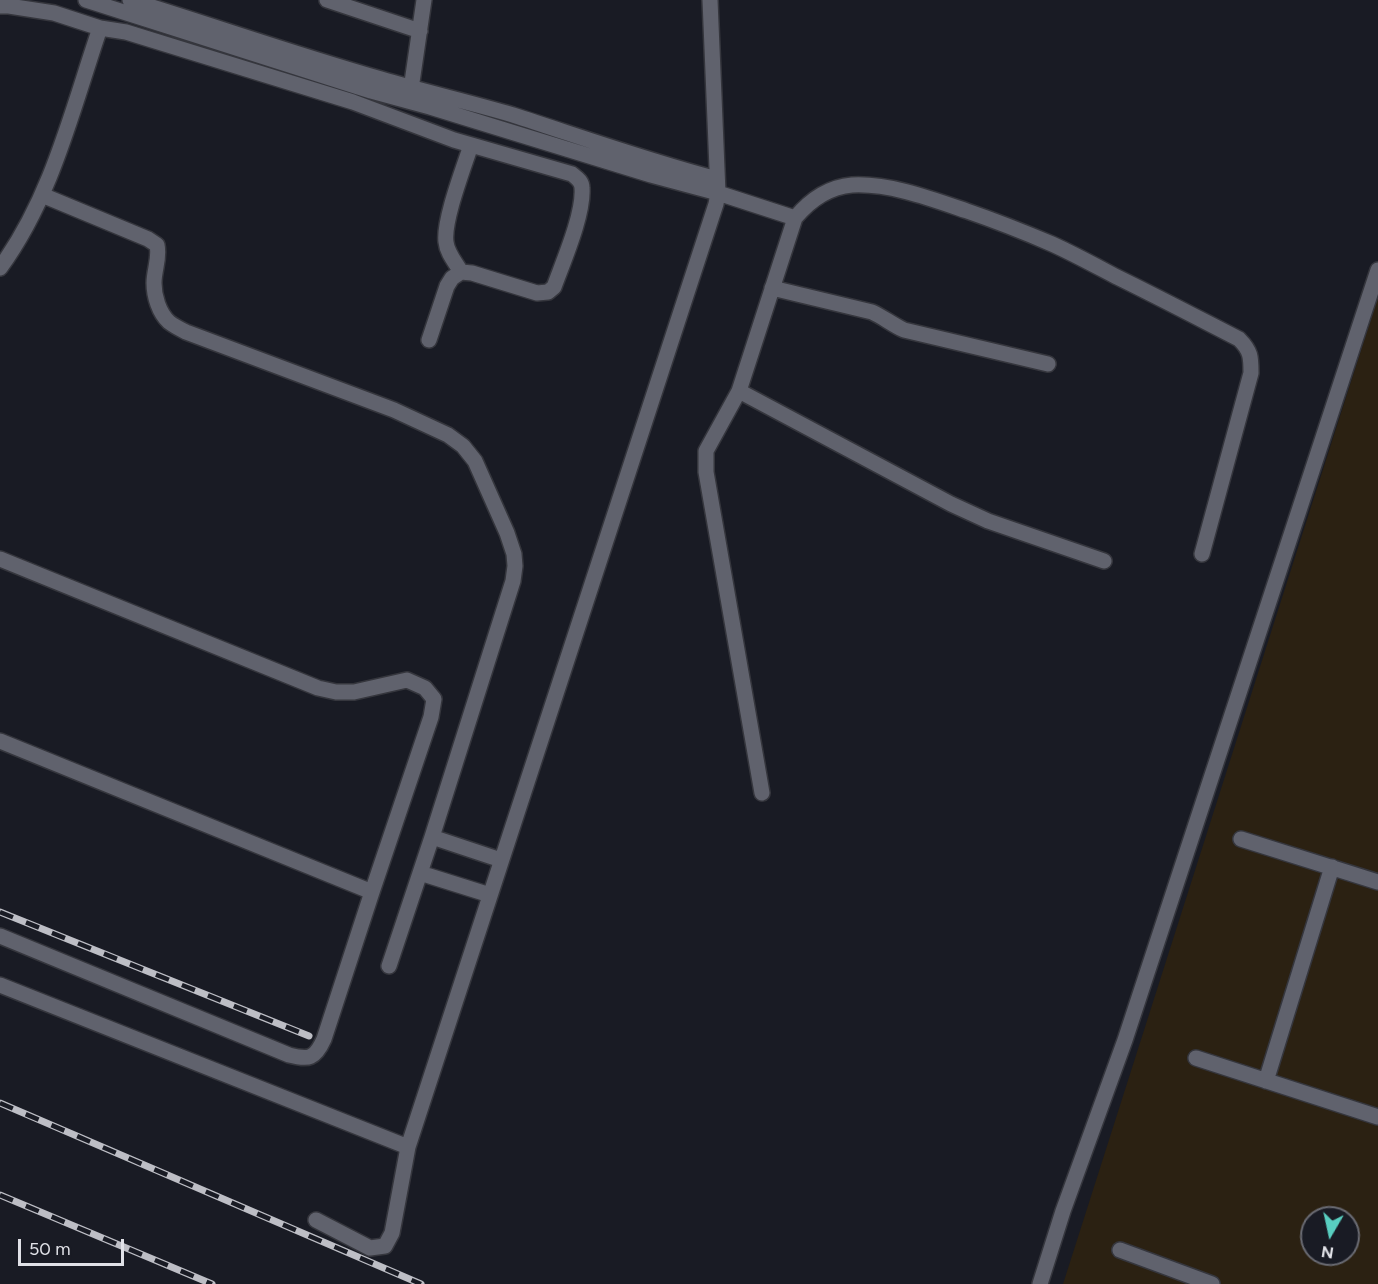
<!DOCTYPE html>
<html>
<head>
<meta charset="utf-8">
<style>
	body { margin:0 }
	#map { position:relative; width:1378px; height:1284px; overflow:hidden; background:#191b24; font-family:Figtree,sans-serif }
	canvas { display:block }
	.north { position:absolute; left:1300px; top:1206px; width:60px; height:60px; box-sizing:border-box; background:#191b24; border:2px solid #696a72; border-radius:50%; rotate:189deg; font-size:16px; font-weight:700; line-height:24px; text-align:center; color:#e0e1e7 }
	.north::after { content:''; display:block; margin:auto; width:21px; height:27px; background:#58cec0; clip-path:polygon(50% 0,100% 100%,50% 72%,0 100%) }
	.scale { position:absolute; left:18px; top:1239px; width:106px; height:27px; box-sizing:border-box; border:3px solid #e0e1e7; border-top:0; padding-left:8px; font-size:18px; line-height:21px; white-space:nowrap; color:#e0e1e7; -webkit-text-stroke:4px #191b24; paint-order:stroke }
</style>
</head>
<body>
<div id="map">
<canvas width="1378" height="1284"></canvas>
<div class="north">N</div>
<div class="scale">50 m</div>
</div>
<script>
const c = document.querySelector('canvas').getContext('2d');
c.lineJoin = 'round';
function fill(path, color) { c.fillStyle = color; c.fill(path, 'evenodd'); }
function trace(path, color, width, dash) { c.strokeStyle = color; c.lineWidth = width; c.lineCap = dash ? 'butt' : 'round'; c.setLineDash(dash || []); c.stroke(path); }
fill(new Path2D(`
	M1378 297V1284H1063ZM1312 1218H1348V1254H1312Z`), '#2b2112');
const minor = new Path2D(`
	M86 0 371 91 430 107 651 175 718 193 795 218
	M130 0C214 26 297 55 381 79 425 92 469 102 513 115 581 137 648 161 717 179
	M327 0 420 31
	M0 6H9L54 13 100 28 126 32 353 102 454 140 572 174C577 178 582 181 582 188 584 214 563 262 554 287L548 292 537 293 472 273 461 272 452 278 447 286 429 340
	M410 96 424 0
	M42 195 148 239 157 245C160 258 154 270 154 283 154 296 159 313 169 322 174 326 180 329 186 332L394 410 448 435 463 446 475 461 507 533 514 554 515 566 513 581 432 837 389 966
	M0 268C52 197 72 110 100 28
	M461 272C456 263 447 253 446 242 443 221 464 167 471 145
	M772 288 872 312C883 317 893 325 904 330L1048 364
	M739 391 951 504 988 521 1104 561
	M0 559 318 688 336 692H354L407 680 425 688 434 699 431 717 372 892 324 1039C315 1059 309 1060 289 1055L0 936
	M0 741 372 892
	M762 793 706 472V451L739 391 795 218C810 200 828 187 852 185 890 183 932 199 967 211 996 221 1024 232 1052 244 1074 254 1096 266 1117 277 1158 297 1198 318 1239 339 1251 351 1251 357 1251 373L1202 554
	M432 837 501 860
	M1241 839 1378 882
	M420 873 490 895
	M0 985 408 1147
	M1196 1058 1378 1117
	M1266 1081 1332 867
	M316 1220 370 1248 385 1246 392 1233 408 1147 716 204 718 193 710 0
	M1120 1250 1212 1284
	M1040 1284 1063 1211 1125 1040 1378 270`);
trace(minor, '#35363d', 18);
trace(minor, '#60626d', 15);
const rail = new Path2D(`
	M0 912 309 1036
	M0 1103 421 1284
	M0 1195 212 1284`);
trace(rail, '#bdbec5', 7);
trace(rail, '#191b24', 4.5, [14]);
</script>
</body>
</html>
